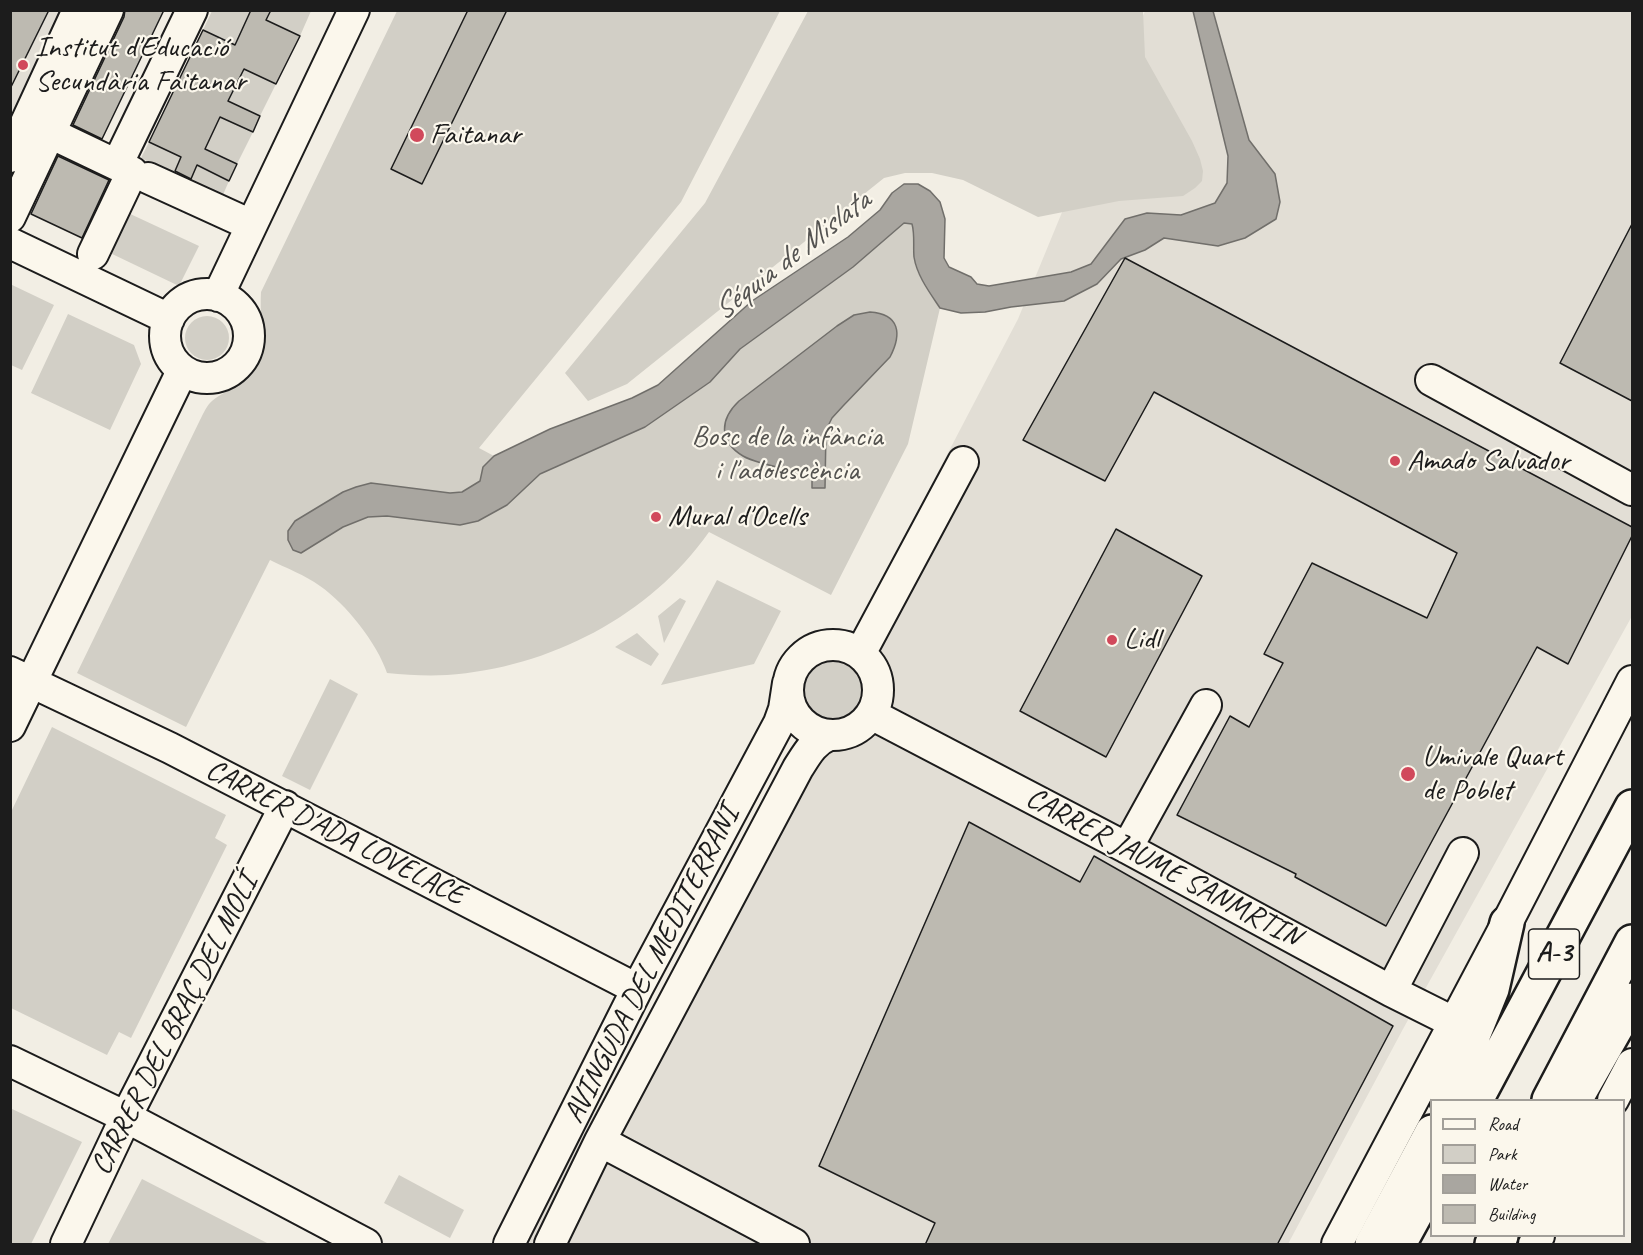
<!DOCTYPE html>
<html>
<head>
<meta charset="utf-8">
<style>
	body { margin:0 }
	#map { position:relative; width:1643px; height:1255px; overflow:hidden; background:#f2eee4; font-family:Caveat,sans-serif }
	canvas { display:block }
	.frame { position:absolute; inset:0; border:12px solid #1c1c1c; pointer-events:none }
	.legend { position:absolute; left:1430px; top:1099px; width:195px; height:138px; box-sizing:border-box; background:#fbf7ec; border:2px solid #a29f99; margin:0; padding:8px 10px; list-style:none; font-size:18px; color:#1c1c1c }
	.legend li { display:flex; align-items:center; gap:12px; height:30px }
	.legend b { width:30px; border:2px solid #a29f99 }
</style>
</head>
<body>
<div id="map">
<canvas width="1643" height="1255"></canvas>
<div class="frame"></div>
<ul class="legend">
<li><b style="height:8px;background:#fbf7ec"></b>Road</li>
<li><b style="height:16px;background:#d2cfc6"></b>Park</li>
<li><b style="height:16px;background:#a9a6a0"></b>Water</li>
<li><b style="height:16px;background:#bdbab1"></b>Building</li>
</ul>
</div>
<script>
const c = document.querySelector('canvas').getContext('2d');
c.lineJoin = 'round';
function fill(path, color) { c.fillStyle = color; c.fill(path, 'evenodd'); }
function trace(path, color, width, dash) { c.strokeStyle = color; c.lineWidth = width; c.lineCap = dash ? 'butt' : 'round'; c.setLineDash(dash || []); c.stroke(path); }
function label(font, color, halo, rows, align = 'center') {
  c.font = font + ' Caveat,sans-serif'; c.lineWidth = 4.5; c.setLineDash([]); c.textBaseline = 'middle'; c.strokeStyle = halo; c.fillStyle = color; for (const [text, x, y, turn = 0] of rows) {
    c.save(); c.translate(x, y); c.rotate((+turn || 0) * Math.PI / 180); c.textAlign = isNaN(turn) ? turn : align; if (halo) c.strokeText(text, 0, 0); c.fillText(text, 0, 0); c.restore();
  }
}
fill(new Path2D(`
	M11 11H61L11 119Z
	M1145 11H1632V616L1403 1029 1288 1244H524L860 621 1018 319Z`), '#e2ded5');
fill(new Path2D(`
	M212 11H251L235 45 203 30Z
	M271 11H311L300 36 266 20Z
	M397 11H780L681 202 479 448 494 456 525 488 540 474 575 458 710 382 740 349 853 267 904 223 912 224C915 235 913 246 914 257 916 276 930 293 940 308L908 444 831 595 709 532C650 616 549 668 447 675 427 676 407 675 387 673 377 643 346 604 320 586 305 575 286 568 270 560L186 727 77 673 200 420C203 414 207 405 212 401 220 394 231 390 240 383 269 361 259 323 261 292Z
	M808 11H1143L1145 57 1192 141 1200 159 1203 171 1202 181 1195 188 1183 196 1119 201 1038 217 963 180 932 173H905L884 178 627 384 588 401 565 373 705 203Z
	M244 69 276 84 260 116 228 101Z
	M220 117 253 132 237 164 205 149Z
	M149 142 181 157 173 174 141 158Z
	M197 165 229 181 222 197 189 181Z
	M126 212 199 246 179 286 108 252Z
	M10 284 54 305 22 370 11 365Z
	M68 314 134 345 141 364 110 430 31 393Z
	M185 338a22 22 0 1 1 44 0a22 22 0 1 1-44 0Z
	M717 580 781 611 754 664 661 685Z
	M680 598 686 601 664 643 658 616Z
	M637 633 659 654 651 666 615 647Z
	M803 690a29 29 0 1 1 58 0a29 29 0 1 1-58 0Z
	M330 679 358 694 310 790 282 776Z
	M52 727 226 815 215 838 227 845 131 1038 119 1032 107 1055 11 1008V812Z
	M10 1108 82 1142 31 1244H11Z
	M399 1175 464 1210 450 1238 384 1203Z
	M142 1179 269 1244H108Z`), '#d2cfc6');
const water = new Path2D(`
	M1193 11H1213L1249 140 1275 174 1280 202 1276 219 1245 238 1218 246 1164 238 1145 250 1121 259 1097 284 1064 301 1011 307 985 312 961 313 940 308C930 293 917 276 914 257 913 246 915 235 912 224L904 223 853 267 740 349 710 382 645 427 540 474 507 505 478 521 460 525 387 516 368 517 343 527 301 553 293 550 288 540V531L295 521 343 492 356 487 371 483 450 493 462 492 480 481 483 467 494 456 550 429 632 398 658 385 752 301 848 237 880 210 892 193 904 184H918L930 191 940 202 945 219 944 258 949 267 971 277 977 284 989 286 1071 272 1091 264 1125 219 1147 213 1181 215 1215 203 1227 183 1228 156Z
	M870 312C900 314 902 334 890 357L843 406 832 418 826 430 825 488H812V475C795 471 756 464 743 456 718 441 720 419 739 401L837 326 854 315Z`);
fill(water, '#a9a6a0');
trace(water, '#716f6b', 1.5);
const building = new Path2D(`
	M10 10H49L10 89Z
	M125 10H164L102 139 73 125 124 17Z
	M251 10H271L266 20 300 36 276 84 244 69 228 101 260 116 253 132 220 117 205 149 237 164 229 181 197 165 191 179 175 171 181 157 149 142 203 30 235 45Z
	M468 10H507L422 184 391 169Z
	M58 156 109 180 82 238 31 214Z
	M1632 224V401L1560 363Z
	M1125 258 1632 527V536L1568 664 1537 647 1386 926 1295 877 1296 874 1177 815 1230 716 1249 727 1283 663 1264 654 1312 563 1427 618 1457 553 1154 392 1105 481 1023 440Z
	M1116 529 1202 576 1106 757 1020 711Z
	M969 822 1080 882 1094 856 1393 1026 1277 1245H925L935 1223 819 1166Z`);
fill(building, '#bdbab1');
trace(building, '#1c1c1c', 1.5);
const minor = new Path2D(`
	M50 133 117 165
	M10 157 78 10
	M148 178 251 225
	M10 217 108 10
	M10 243 169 319
	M93 254 132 172 117 165 192 10
	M165 336a42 42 0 1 1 84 0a42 42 0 1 1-84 0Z
	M218 296 354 10
	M1431 380 1632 490
	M788 690a45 45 0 1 1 90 0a45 45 0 1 1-90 0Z
	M860 654 963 462
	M10 672 170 748 637 989
	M871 714 1127 848 1391 991 1455 1023
	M10 726 182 371
	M1127 848 1206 705
	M1391 991 1463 853
	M10 1061 126 1117 366 1244
	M1613 1100 1632 1064
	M600 1141 794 1244
	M66 1244 126 1117 285 806
	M509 1244 637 989 779 723 784 709 788 683
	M550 1244 600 1141 798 768C807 754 813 742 829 735
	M1337 1244 1507 923 1632 681
	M1534 1244 1539 1236`);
const highway = new Path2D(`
	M1447 1100 1492 989 1507 923
	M1476 1100 1632 807
	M1549 1100 1632 942
	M1575 1100 1632 1000
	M1372 1244 1432 1132
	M1399 1244 1432 1184
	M1492 1244 1501 1236`);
trace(minor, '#1c1c1c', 34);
trace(highway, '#1c1c1c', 38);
trace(minor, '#fbf7ec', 30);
trace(highway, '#fbf7ec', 33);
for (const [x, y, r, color] of [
	[23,65,6,"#d1495b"],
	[417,135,8,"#d1495b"],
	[1395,461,6,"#d1495b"],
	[656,517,6,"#d1495b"],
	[1112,640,6,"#d1495b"],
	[1408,774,8,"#d1495b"]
]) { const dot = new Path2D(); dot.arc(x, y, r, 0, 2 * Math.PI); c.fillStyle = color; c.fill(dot); trace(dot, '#fbf7ec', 2); }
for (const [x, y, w] of [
	[1554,954,51]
]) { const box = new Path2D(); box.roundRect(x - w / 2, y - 25, w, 50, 4.5); c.fillStyle = '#fbf7ec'; c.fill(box); trace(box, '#1c1c1c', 1.5); }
label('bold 28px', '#1c1c1c', null, [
	["A-3",1554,954]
]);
label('30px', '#1c1c1c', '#fbf7ec', [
	["Institut d'Educació",35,48],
	["Secundària Faitanar",35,82],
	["Faitanar",430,135],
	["Amado Salvador",1407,461],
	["Mural d'Ocells",668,517],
	["Lidl",1124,640],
	["Umivale Quart",1422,757],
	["de Poblet",1422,791]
], 'left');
label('30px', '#53524f', '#fbf7ec', [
	["Bosc de la infància",787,437],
	["i l'adolescència",787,471]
]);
label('30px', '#1c1c1c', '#fbf7ec', [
	["CARRER D'ADA LOVELACE",335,833,27],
	["CARRER JAUME SANMRTIN",1163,868,28],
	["AVINGUDA DEL MEDITERRANI",652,965,-63],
	["CARRER DEL BRAÇ DEL MOLÍ",175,1025,-63]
]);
label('italic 32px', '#545351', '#fbf7ec', [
	["Séquia de Mislata",792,256,-38]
]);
</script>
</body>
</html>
